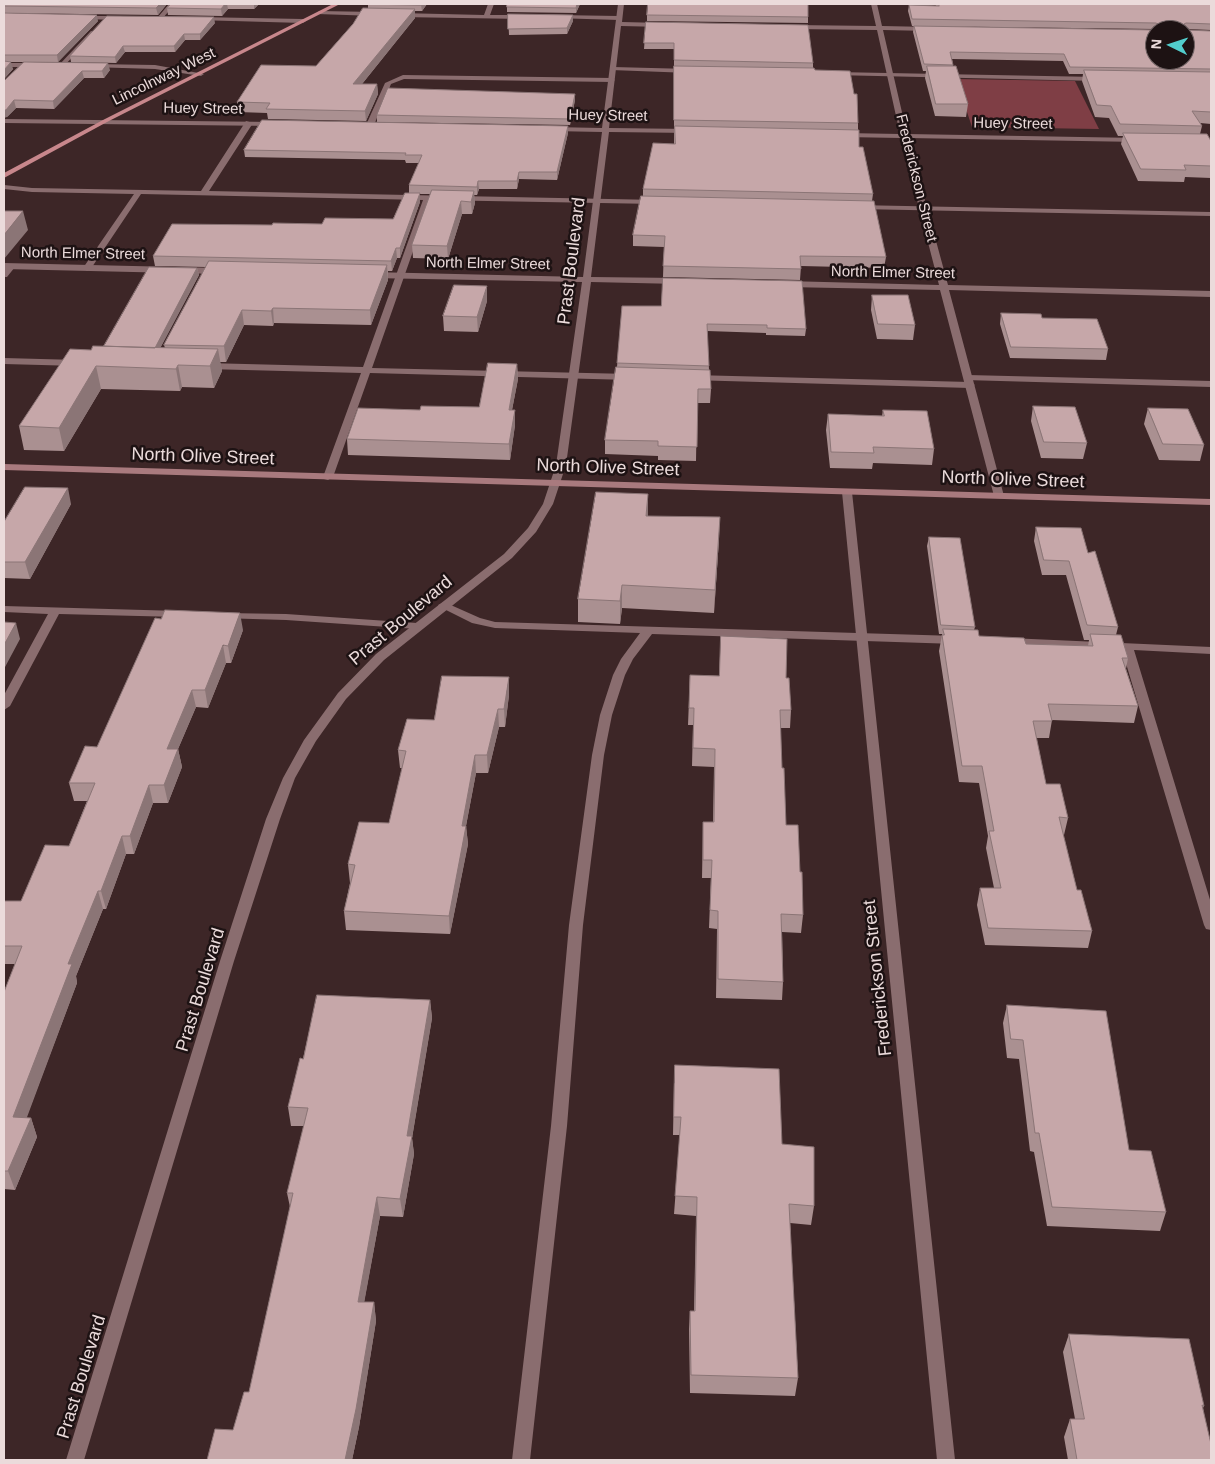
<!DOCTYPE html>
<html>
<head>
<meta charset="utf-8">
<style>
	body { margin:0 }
	#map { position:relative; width:1215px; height:1464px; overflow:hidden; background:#3d2627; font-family:Helvetica,sans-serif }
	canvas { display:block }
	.frame { position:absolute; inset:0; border:5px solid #ebdbdb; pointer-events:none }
	.north { position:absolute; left:1145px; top:20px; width:50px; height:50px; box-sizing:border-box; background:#1d1213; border:1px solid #6f6263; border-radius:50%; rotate:274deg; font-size:14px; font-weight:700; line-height:20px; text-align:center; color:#ebdbdb }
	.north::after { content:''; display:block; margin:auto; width:18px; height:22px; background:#52cdcc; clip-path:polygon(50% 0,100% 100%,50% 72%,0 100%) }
</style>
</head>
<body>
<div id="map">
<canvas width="1215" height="1464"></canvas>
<div class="frame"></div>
<div class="north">N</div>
</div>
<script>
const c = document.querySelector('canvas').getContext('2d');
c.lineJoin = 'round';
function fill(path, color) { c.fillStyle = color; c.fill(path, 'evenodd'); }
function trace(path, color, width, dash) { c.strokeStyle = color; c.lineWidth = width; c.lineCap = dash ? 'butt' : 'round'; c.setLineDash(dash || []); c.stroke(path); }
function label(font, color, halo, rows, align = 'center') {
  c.font = font + ' Helvetica,sans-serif'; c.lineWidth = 5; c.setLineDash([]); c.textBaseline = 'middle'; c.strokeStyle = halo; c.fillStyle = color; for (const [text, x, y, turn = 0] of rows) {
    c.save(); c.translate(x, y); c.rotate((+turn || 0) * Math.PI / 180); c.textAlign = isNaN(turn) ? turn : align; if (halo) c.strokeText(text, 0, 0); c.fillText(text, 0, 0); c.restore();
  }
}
fill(new Path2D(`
	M956 79 1075 81 1099 129 972 127Z`), '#7f3e45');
fill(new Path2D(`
	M169 4H175L162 19H158V17Z
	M488 4H494L490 15H524L527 17 524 19 399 17 396 15 399 13 484 15Z
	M319 11 376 12 379 14 376 16 317 14Z
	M556 15 619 16 622 18 619 20 554 18Z
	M91 31 96 32 63 67H59V65Z
	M4 63H37L40 65 37 67H4Z
	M92 64 155 65 204 74 201 76 155 69 90 67V65Z
	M613 67 690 69 693 71 690 73 611 70V68Z
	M835 72 1098 77 1101 79 1098 81 833 75 832 74Z
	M403 75 612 78 615 80 612 82 404 79 391 84 374 125 367 127 366 125 385 83Z
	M246 121 253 123 209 191 659 200 660 202 656 204 431 200 372 368 630 374 635 377 630 380 370 373 333 477 328 480 324 479 323 477 361 373 206 369 201 366 206 363 363 367 423 200 141 194 90 270 87 271 83 268 134 194 32 192 4 189V185L32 188 201 191Z
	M855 205 1211 212V216L858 209H855Z
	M8 265 15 267 7 277H4V270Z
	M4 358 78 360 83 363 78 366 4 364Z
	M693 375 970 382 975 385 970 388 690 380V376Z
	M968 375 1211 381V387L965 380V376Z
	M444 602 480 618 495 622 956 636 962 640 956 644 652 634 633 659 625 675 612 715 604 755 583 925 567 1126 530 1460H512L551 1126 569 925 592 755 600 715 613 675 621 659 640 633 495 628 472 623 440 607 438 605Z
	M4 606 179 611 185 614 179 617 59 614 10 706 4 710V695L48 614 4 612Z
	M224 613 286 614 417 623 423 626 417 629 286 620 220 618 218 616Z
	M1009 638 1211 647V654L1134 650 1211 903V930L1206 929 1204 925 1122 650 1005 644 1003 642 1005 640Z`), '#8a6d6f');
fill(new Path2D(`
	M618 4H624L622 22 663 23 666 25 663 27 621 26 609 128 691 129 695 131 691 133 609 132 591 277 679 278 683 281 679 284 591 282 566 465 553 504 536 532 512 558 384 660 346 699 316 741 295 778 280 819 234 961 84 1460H66L220 961 266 819 283 778 304 740 338 693 376 654 504 554 528 528 543 504 556 465 582 282 371 278 367 275 371 272 583 277 602 132 551 131 547 129 551 127 602 128Z
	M871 4H877L882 26 930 27 933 29 930 31 883 30 907 134 1139 138 1143 140 1139 142 908 138 948 285 1211 291V297L949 290 1004 496 1003 498H995L994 496 940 290 786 287 782 284 786 281 939 285 901 138 844 137 840 135 844 133 900 134 877 30 793 29 790 27 793 25 876 26Z
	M79 16H121L124 18 121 20 81 19Z
	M198 17 303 19 306 21 303 23 196 20Z
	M4 119 276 122 280 124 276 126 4 123Z
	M4 263 219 268 223 271 219 274 4 269Z
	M847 489 852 492 955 1460H937L842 492Z`), '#8a6d6f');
fill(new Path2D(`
	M4 464 1211 499V505L4 470Z`), '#a97a7e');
fill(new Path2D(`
	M333 4H340L107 122 4 178V173L103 120Z`), '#c8878c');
fill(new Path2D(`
	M4 4H167L158 15 4 13Z
	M171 4H259L254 9H228L222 16 168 15 167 8Z
	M368 4H427L422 11H415V18L362 84H377L378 94 366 121 268 119 267 113 238 112 237 102 316 66 353 24 368 9Z
	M507 4H580L576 13 507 12Z
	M808 4V23L647 21V15Z
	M935 4H1211V124L1200 123 1202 126 1200 134 1211 141V178L1185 177 1184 182 1138 181 1121 144 1123 136H1118L1109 118 1095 117 1082 81 1083 74H1069L1063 61 952 59 953 66 968 104 966 117 935 116 925 78 926 71H923L913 32 914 26 1156 30 1155 29 912 26 908 11 909 5 936 6ZM1186 29 1211 30V31L1186 30Z
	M4 13 98 21 58 62H9L13 69 4 79Z
	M508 14 573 15V21L567 34 509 35Z
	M646 22 813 63V68L858 123V130L859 147 873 194 872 201 886 257 884 268 801 266 800 280 663 277 664 247 633 246V235L643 196V189L674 144V49H644Z
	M215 23 200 40H185L175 52H125L116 63 71 62 70 56Z
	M24 62 110 70 104 78H84L54 109 16 108 7 117Z
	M575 100 570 125 377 122V115Z
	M568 133 557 180 519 179 517 189H479L477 195H474L475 203 472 214H462L448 259 413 258 412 245 430 194H420V202L400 258H397L392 271H388V280L371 325 274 323 273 326 244 325 226 362H220L222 371 214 388 182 387 180 391 101 389 64 451 24 450 19 426 104 346 197 268 199 275 160 348H165L164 345 206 267 155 266 153 256 272 225 322 224 393 219 409 193V185L419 163H406L405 160 245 157 244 150Z
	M487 286V301L478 332 444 331 443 316Z
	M872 295 915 325 913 340 877 339 871 310Z
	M622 306 806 329 805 336 766 335V333L707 331 709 370 711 389 710 403H697L696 461 658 460V456L605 454V440L617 367Z
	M1001 313 1042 318 1108 349 1106 360 1010 358 1000 324Z
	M517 364 518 379 512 410 515 425 510 460 348 455 347 439 420 410 479 407Z
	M1033 406 1087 443 1083 459 1041 458 1031 421Z
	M1148 408 1204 445 1200 461 1159 460 1144 424Z
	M883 410 934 449 932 465 873 463 872 469 830 468 826 430 828 414 882 416Z
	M648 494V516L719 539 714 613 622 608 620 624 578 622V599Z
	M71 504 30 579 4 578V522Z
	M1036 527 1088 553 1118 627 1116 635 1128 658 1126 669 1138 706 1134 723 1052 720 1049 738H1036L1046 784 1068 818 1064 835 1063 834 1077 890 1092 931 1088 948 985 945 977 905 980 888H994L986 848 988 836 979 783 959 782 939 651 942 635V634H939L927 546 929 537 975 627 974 630 979 636 1026 644 1088 646 1089 640H1084L1066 575H1042L1034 541Z
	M243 630 231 663H226L208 708 196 707 178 749 182 767 168 803H153L134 854H126L106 909H103L76 976 77 983 26 1118H31L37 1137 15 1190 4 1189V992L15 964H4V901H21L69 846 87 801H74L69 783 97 747Z
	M690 675 786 678 791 710 790 728H780L782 768 786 825 803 915 801 933 782 932 783 982 782 1000 716 998 717 929 709 928 711 878H702L703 822H713L714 767 692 766 693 725H688Z
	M509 695 505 727H499L488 773H476L466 826 468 844 450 934 346 930 344 911 350 883 348 864 389 823 402 768H400L398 750 434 720Z
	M430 1000 432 1018 412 1138 414 1154 403 1217 380 1216 364 1302H374L376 1321 359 1427 352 1460H207L233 1430 249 1392 290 1207 287 1193 304 1126H291L288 1107 303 1059Z
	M1007 1005 1129 1150 1166 1212 1160 1231 1047 1226 1034 1152 1030 1151 1019 1059 1007 1058 1003 1023Z
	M674 1083 782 1144 814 1206 811 1225 790 1223 798 1378 795 1396 690 1393 689 1329 690 1311H694L696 1216 674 1214 680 1135H673Z
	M1069 1334 1204 1406 1203 1408 1211 1460H1068L1064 1437 1070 1419H1075L1063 1352Z`), '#aa9091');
fill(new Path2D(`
	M160 4H167L158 15 156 8Z
	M225 4H227L228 9 222 16 221 9Z
	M254 4H259L254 9Z
	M422 4H427L422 11 421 5Z
	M577 4H580L576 13V8Z
	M415 9V18L354 94 353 84Z
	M97 15 98 21 58 62 57 55Z
	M573 15V21L567 34V28Z
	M214 17 215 23 200 40V34Z
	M184 34 185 40 175 52 174 46Z
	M123 46 125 52 116 63 115 57Z
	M11 62 13 69 4 79V70Z
	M108 63 110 70 104 78 102 71Z
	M82 71 84 78 54 109 53 101Z
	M377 84 378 94 366 121 365 111Z
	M575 94V100L570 125V119Z
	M14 100 16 108 7 117 4 118V110Z
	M568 126V133L557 180V172Z
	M519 172V179L517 189V181Z
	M478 181 479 189 477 195V187Z
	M474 191 475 203 472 214 471 202Z
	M420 193V202L400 258V248Z
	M461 201 462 214 448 259 447 246Z
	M23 211 28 230 4 259V235Z
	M396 248 397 258 392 271 391 261Z
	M387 265 388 280 371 325 370 310Z
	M197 268 199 275 154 360 152 352Z
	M487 286V301L478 332 477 317Z
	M273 308 274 323 273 326 271 311Z
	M242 310 244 325 226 362 224 346Z
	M218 349 222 371 214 388 210 366Z
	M517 364 518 379 509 425V410Z
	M178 365 182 387 180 391 176 369Z
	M96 366 101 389 64 451 59 428Z
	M515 410V425L510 460 509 444Z
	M68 488 71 504 30 579 25 562Z
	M648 494V516H646Z
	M720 517 719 539 714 613 715 590Z
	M622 585V608L620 624V601Z
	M240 613 243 630 231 663 228 646Z
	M16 623 20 639 4 669V645Z
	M223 645 226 663 208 708 205 690Z
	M509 677V695L505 727 504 709Z
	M192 690 196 707 178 749 182 767 168 803 164 785 167 749Z
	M498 709 499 727 488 773 487 755Z
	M475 755 476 773 464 836 466 826 468 844 450 934 449 916 462 826Z
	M149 785 153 803 134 854 130 836Z
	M122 836 126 854 106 909 101 891Z
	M98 891 103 909 76 976 77 983 20 1136 13 1117 68 964Z
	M430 1000 432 1018 412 1138 414 1154 403 1217 400 1199 407 1136Z
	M31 1118 37 1137 15 1190 8 1171Z
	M377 1197 380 1216 361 1320 358 1302Z
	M374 1302 376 1321 359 1427 352 1460H345Z`), '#8b7576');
const building = new Path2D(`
	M4 4H160L156 8 4 6Z
	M171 4H225L221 9 167 8Z
	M368 4H422L421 5Z
	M507 4H577L576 8 507 7Z
	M648 4H808V17L647 15Z
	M938 4H1211V24L1186 23 1184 24 1186 30 1211 31V69L1070 67 1064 54 950 52 953 65 924 64 914 26 1155 30V60H1185V30H1156L1158 24 1156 23 912 19 909 5 939 6Z
	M363 8 415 9 353 84H377L365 111 266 109 270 103 237 102 261 65 316 66 353 24Z
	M4 13 97 15 57 55H4Z
	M508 14 573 15 567 28 508 29Z
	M107 16 214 17 200 34H184L174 46H123L115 57 70 56Z
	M646 22 808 25 813 63 674 60V43H644Z
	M4 61 11 62 4 70Z
	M24 62 108 63 102 71H82L53 101 14 100 6 110H4V81Z
	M674 66 814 68 815 70 850 71 854 94H857L858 123 674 120Z
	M927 66H956L968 104H936Z
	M1084 70 1211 72V112L1192 111 1202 126 1120 124 1111 106 1097 105Z
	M388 88 575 94 570 119 377 115Z
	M262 120 568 126 557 172H519L517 181H478L477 187 409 185 422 155H405L406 153 244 150Z
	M675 126 859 130V147H863L873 194 643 189 653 143 675 144Z
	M1123 133 1207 134 1211 141V166L1184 165 1186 170 1141 169Z
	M432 190 474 191 471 202 461 201 447 246 412 245Z
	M405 193H420L400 248H396L391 261 153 256 172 224 272 225 273 223 322 224 325 218 393 219Z
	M641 196 874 201 886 257 800 256 801 269 663 266 665 236 633 235Z
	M4 211H23L4 235Z
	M209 261 387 265 370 310 273 308 271 311 242 310 224 346 164 345Z
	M149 267 197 268 155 348 104 346Z
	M663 278 802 281 806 329 767 328V325L707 324 709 366 617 363 622 306H661Z
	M454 285 487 286 477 317 443 316Z
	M872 295H908L915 325 878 324Z
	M1001 313 1041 314 1042 318 1097 319 1108 349 1011 347Z
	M93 346 218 349 210 366 178 365 176 369 96 366 59 428 19 426 70 349 91 350Z
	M488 363 517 364 509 410H515L509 444 347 439 358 408 420 410 421 406 479 407Z
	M616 367 710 370 711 389H698L697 447 658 446V441L605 440Z
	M1033 406 1075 407 1087 443 1044 442Z
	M1148 408 1188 409 1204 445 1163 444Z
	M883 410 927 411 934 449 873 447 874 453 831 452 828 414 884 416Z
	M25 487 68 488 25 562H4V522Z
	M596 492 648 494 646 516 720 517 715 590 622 585 620 601 578 599Z
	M1036 527 1081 528 1088 553 1095 551 1118 627 1087 625 1069 561 1044 560Z
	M929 537 960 538 975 627 941 625Z
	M165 610 240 613 228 646 223 645 205 690H192L167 749H178L164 785H149L130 836H122L101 891H98L68 964H72L13 1117 31 1118 8 1171H4V992L22 946H4V901H21L45 845 69 846 95 783H69L85 746 97 747 155 618 161 619Z
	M4 622 16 623 4 645Z
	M943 629 978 630 979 636 1024 638 1026 644 1093 646 1090 634 1121 635 1128 658H1122L1138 706 1048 704 1052 721H1033L1046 784H1060L1068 818 1059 817 1077 890H1081L1092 931 988 928 980 888H1001L989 831H994L982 766H962L942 635H944Z
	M721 636 787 639 786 678H789L791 710H780L782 768H784L786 825H798L800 872H802L803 915 781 914 783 982 718 979V911L710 910 712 860H703V822H714L715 749 693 748 694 708H689L690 675 719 676Z
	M442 676 509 677 504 709H498L487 755H475L462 826H466L449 916 344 911 355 865 348 864 359 822 389 823 406 751 398 750 407 719 434 720Z
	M317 995 430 1000 407 1136H412L400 1199 377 1197 358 1302H374L356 1409 345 1460H207L215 1429 233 1430 244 1392H249L293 1193H287L308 1108 288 1107 300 1058 303 1059Z
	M1007 1005 1106 1011 1129 1150 1151 1151 1166 1212 1052 1207 1039 1133H1035L1023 1040 1011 1039Z
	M675 1065 779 1069 782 1144 814 1147V1206L789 1204 798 1378 691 1375 690 1311H695L697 1197 675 1196 681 1117H674Z
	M1069 1334 1189 1339 1204 1406 1202 1405 1211 1444V1460H1077L1070 1419H1084Z`);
fill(building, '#c6a7a9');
trace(building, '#8b7576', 1);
label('15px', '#ebdbdb', '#1d1213', [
	["Lincolnway West",164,77,-26],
	["Huey Street",203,109,1],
	["Huey Street",608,116,1],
	["Huey Street",1013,124,1],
	["Frederickson Street",916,178,76],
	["North Elmer Street",83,254,1],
	["North Elmer Street",488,264,1],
	["North Elmer Street",893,273,1]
]);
label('18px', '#ebdbdb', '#1d1213', [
	["Prast Boulevard",572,261,-83],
	["North Olive Street",203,457,2],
	["North Olive Street",608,468,2],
	["North Olive Street",1013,480,2],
	["Prast Boulevard",401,621,-40],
	["Frederickson Street",878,978,-96],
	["Prast Boulevard",201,990,-73],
	["Prast Boulevard",82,1377,-73]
]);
</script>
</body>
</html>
